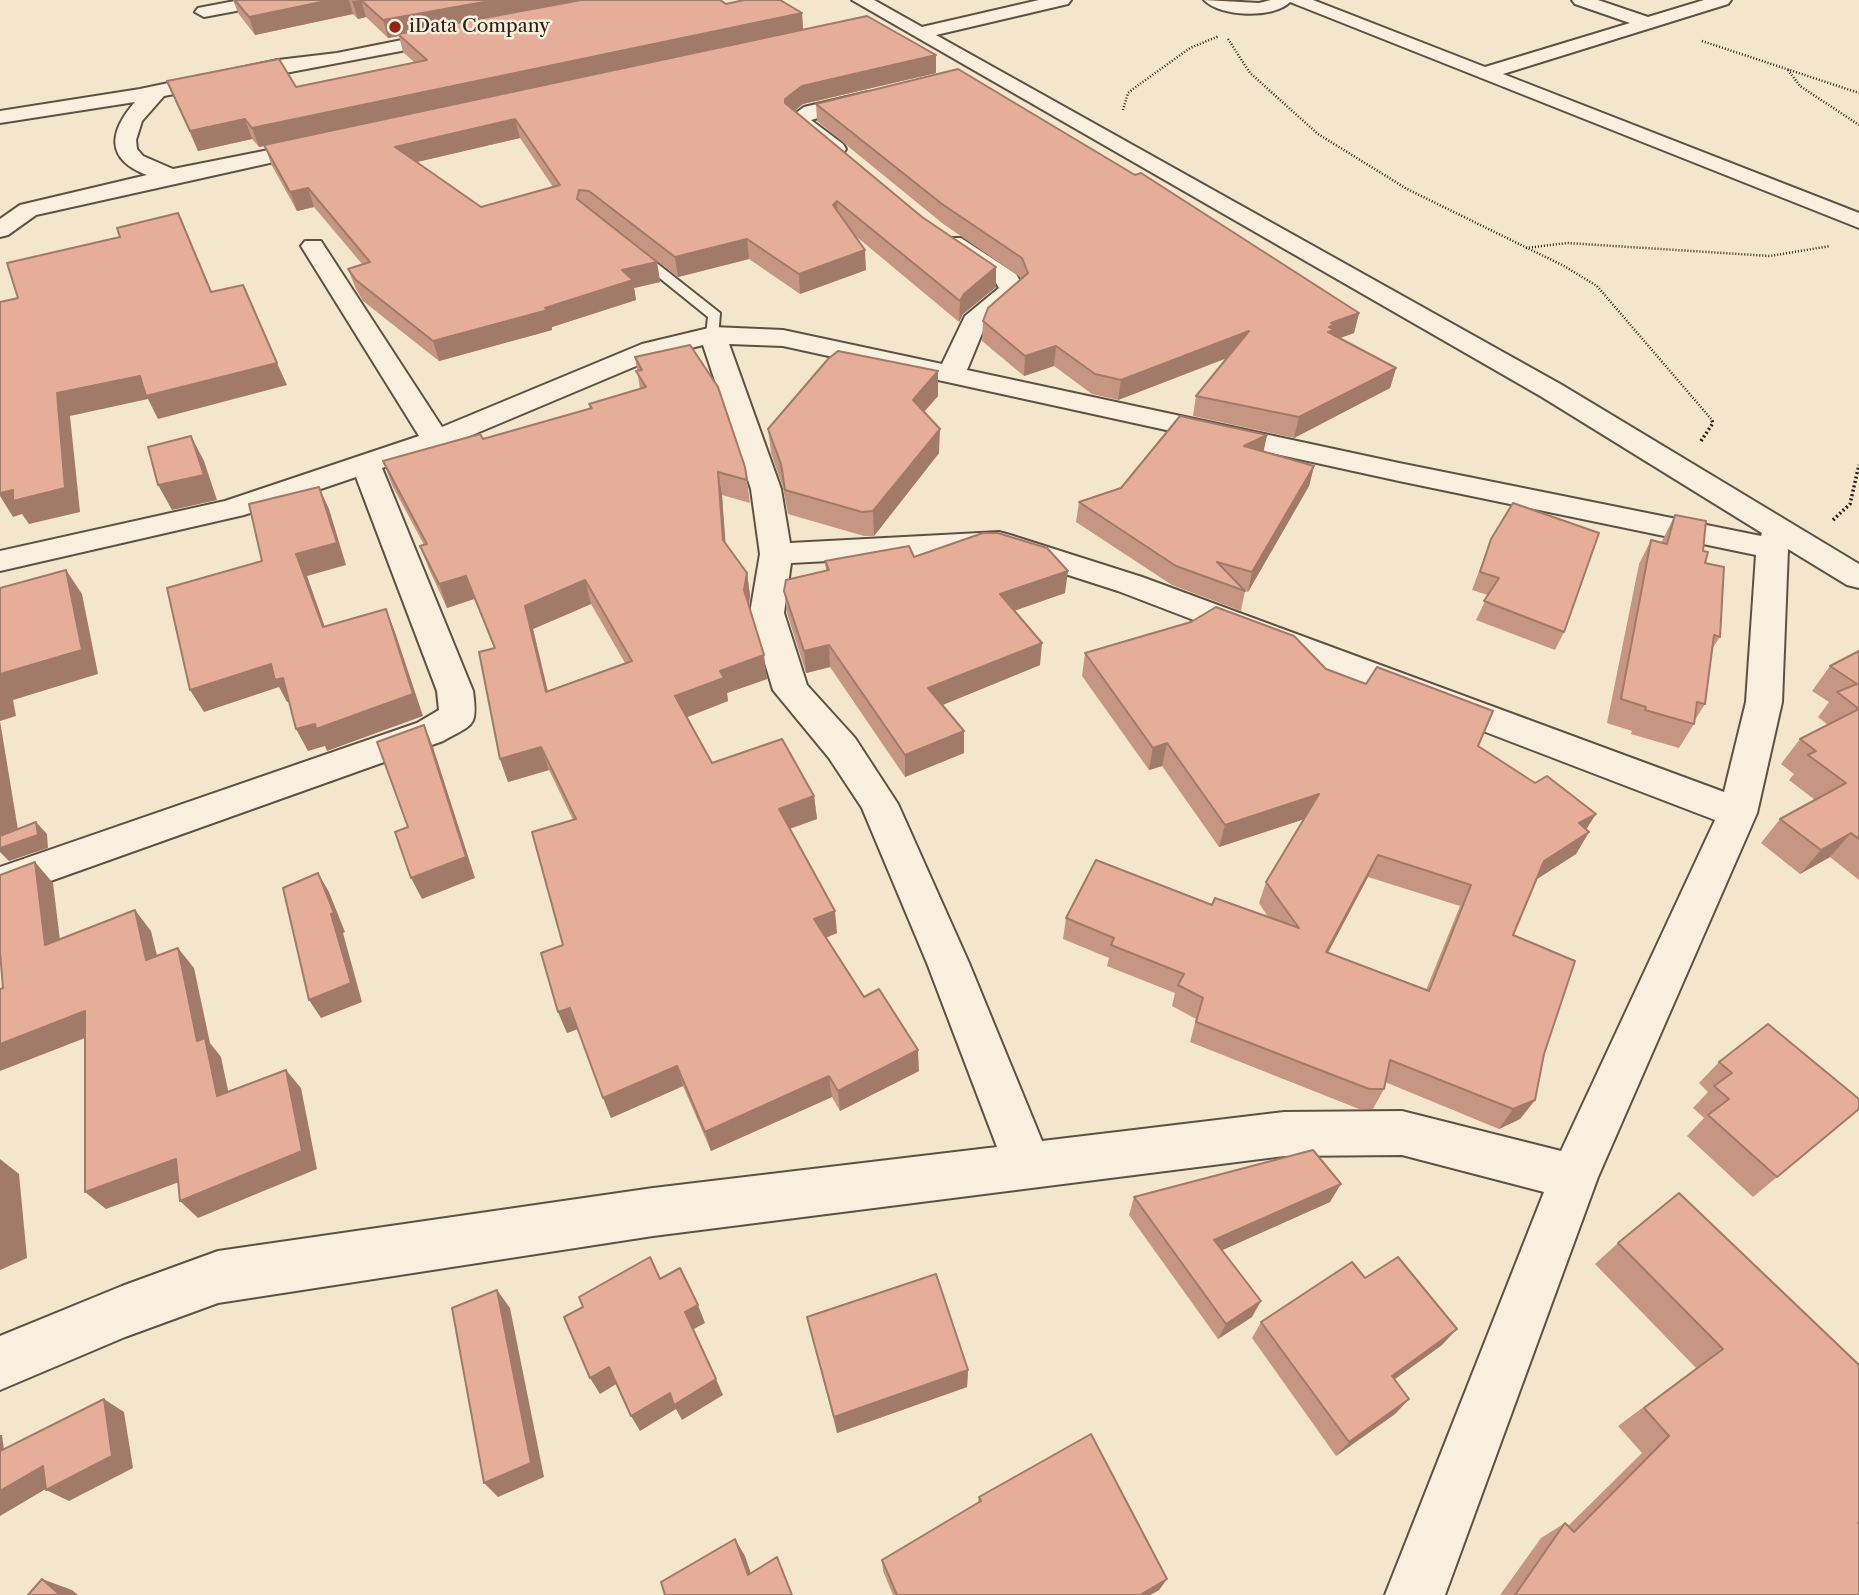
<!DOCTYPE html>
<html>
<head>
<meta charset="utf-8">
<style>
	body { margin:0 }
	canvas { display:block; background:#f4e6cc }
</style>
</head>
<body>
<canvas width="1859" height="1595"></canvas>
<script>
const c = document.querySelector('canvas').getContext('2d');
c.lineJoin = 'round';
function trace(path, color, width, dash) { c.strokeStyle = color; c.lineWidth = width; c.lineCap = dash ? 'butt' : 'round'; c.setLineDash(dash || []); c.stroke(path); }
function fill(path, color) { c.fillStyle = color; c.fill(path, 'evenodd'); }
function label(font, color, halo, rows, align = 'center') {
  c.font = font + ' "Libre Caslon Text",serif'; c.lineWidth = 5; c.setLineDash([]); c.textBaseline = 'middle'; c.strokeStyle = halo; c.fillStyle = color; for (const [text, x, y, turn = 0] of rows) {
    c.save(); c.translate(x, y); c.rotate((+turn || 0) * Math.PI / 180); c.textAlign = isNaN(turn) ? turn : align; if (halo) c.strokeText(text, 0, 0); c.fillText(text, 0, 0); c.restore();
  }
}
const lane = new Path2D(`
	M636 253H644L720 313 718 338 706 335 708 317 636 259Z`);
const street = new Path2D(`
	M240 0H277L268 5 204 17 195 12 198 8Z
	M852 0H874L922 27 1039 0H1071L1068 4 936 35 1562 385 1859 564V588L1847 585 1788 549 1782 702 1757 813 1598 1177 1445 1595H1385L1544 1192 1402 1155 1284 1156 653 1236 218 1303 125 1337 0 1390V1336L122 1286 218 1251 653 1188 997 1147 927 963 862 808 829 758 773 690 750 613 760 554 751 489 703 345 660 356 446 446 382 468 473 691C478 728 473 724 443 741L0 899V867L417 723 439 710 437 691 356 477 244 515 0 571V551L225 501 419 436 301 246 305 241H321L442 427 642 344 713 327 783 330 942 364 965 316 999 288 996 283 945 248 941 243 945 238H961L1016 274 1025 290 985 326 967 370 1399 463 1761 536 1762 533 1542 397ZM729 344 783 346 1399 481 1756 555 1746 702 1724 792 1142 577 1010 535 999 532 790 543 781 489ZM997 552 1118 591 1715 820 1561 1151 1402 1111 1284 1112 1042 1141 969 963 898 804 855 738 807 685 784 613 791 563Z
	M1204 0 1259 3 1271 0H1313L1485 67 1630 23 1575 4 1572 0H1598L1648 17 1704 0H1731L1728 4 1503 74 1859 213V228L1290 2C1273 19 1220 17 1204 0Z
	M452 30 461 36 459 40 164 96 142 121 136 140 137 149 143 156 173 169 319 140 330 146 319 152 36 215 8 235 0 237V219L20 205 147 175C105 159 109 132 135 102L0 123V111L140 89 278 60 337 53Z
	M868 92 878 98 875 102 811 120 843 144 846 149 843 154H827L788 119 804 107Z`);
trace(lane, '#5d5144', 4);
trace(street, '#5d5144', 4);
trace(new Path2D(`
	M1228 39 1250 73 1318 134 1407 189 1564 266 1597 286 1712 420
	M1702 41 1859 93
	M1788 70 1800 86 1859 125
	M1123 110 1128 93 1133 89 1190 48 1219 36
	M1526 248 1567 243 1770 256 1830 246`), '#2b1f17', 2.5, [1, 2]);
trace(new Path2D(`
	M1701 441 1713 423 1711 418
	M1833 520 1850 504 1859 465`), '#2b1f17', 3.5, [2, 2.5]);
fill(lane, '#f8efde');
fill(street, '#f8efde');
fill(new Path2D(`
	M233 0H720L726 4 802 13 803 30 936 55V73L803 104 795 111 922 217 996 267V287L963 314 959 322 852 233 866 270 800 294 749 259 678 277 591 210 657 262 660 282 634 288 636 300 552 327V330L439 361 363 301 356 289 348 269 362 264 314 207 297 211 271 164 265 146 259 147 252 139 198 151 167 81 296 87 415 63 403 52 399 36 388 38 366 17 358 19 353 14 255 35 238 13ZM520 138 553 187 481 207 416 162Z
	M816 104 1359 313 1354 333 1339 338 1396 368 1390 388 1294 438 1193 416 1196 396 1227 358 1118 400 1092 394 1054 366 1024 376 982 341 983 321 1021 278 942 223 817 121Z
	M635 357 747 480 750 503 722 495 725 542 747 573 750 596 749 606 767 679 727 693 728 701 686 717 712 763 814 796 817 819 790 829 837 933 826 938 864 997 919 1071 840 1111 832 1097 711 1151 683 1086 611 1118 577 1029 567 1033 558 1012 573 820 549 770 508 782 500 759 494 648 474 599 447 608 429 569 420 546 424 545 392 485 383 461 483 439 590 409 589 404 640 389ZM591 604 625 663 548 691 533 629Z
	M938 396 924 412 939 453 874 536H864L788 514 783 488 771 453 768 429Z
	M1267 435 1263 452 1314 466 1309 486 1248 592 1245 591 1241 611 1172 585 1076 522 1079 502Z
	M1675 515 1703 551 1720 637 1712 649 1705 704 1695 720 1694 724 1679 748 1631 734 1632 731 1607 723 1639 564 1651 540 1661 543Z
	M1491 539 1564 632 1555 650 1476 620 1488 595 1472 590Z
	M914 557 1065 593 1014 611 1040 665 942 705 964 731V753L905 777 830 667 806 673 787 613 784 591 826 571 825 561Z
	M1859 651V880L1830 857 1800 874 1761 843 1780 819 1815 800 1789 780 1794 774 1781 764 1800 739 1828 725 1818 717 1829 702 1812 691 1830 666Z
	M1085 653 1326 669 1478 746 1589 832 1576 854 1536 879 1513 935 1544 1054 1535 1100 1520 1119 1499 1129 1385 1082 1384 1089 1373 1109H1359L1190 1042 1196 1019 1172 1006 1175 993 1107 966 1109 958 1063 939 1066 918 1212 905 1268 917 1259 903 1266 882 1304 819 1219 847 1162 766 1149 770 1082 676ZM1368 877 1460 906 1426 990 1328 953Z
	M1719 1062 1859 1109 1753 1197 1687 1136 1704 1118 1693 1108 1708 1092 1699 1083Z
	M1679 1193 1858 1523 1859 1595H1500L1541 1538 1565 1523 1568 1526 1642 1453 1618 1426 1696 1368 1595 1264 1618 1243Z
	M1134 1197 1330 1202 1222 1250 1252 1317 1218 1339 1129 1215Z
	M1365 1278 1442 1345 1394 1380 1409 1399 1395 1414 1336 1456 1252 1338 1261 1322Z
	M807 1317 968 1370 967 1387 837 1433Z
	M979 1497 1167 1579 1159 1590 1150 1595H893L883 1571 882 1560 978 1503Z`), '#c69683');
fill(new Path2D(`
	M331 0H349L353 14 255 35 249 17Z
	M361 0 366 17 358 19 352 1Z
	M495 0H594L398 34 399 36 388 38 383 20Z
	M802 13 803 31 259 147 252 128Z
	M936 55V73L803 104 786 117 785 99 802 86Z
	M245 119 252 139 198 151 190 131Z
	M515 119 520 138 400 166 395 147Z
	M308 188 314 207 297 211 290 192Z
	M837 201 838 221 833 205Z
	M747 239 749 259 678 277 675 257Z
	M865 250 866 270 800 294 799 274Z
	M657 262 660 282 634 288 636 300 552 327V330L439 361 433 341 545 308 622 270Z
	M996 267V287L963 314 959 322 960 301 964 294Z
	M1359 313 1354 333 1332 341 1323 352 1331 323Z
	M1249 331 1245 351 1118 400 1121 380Z
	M1056 346 1054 366 1024 376 1025 356Z
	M277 363 287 385 158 419 148 399 70 416 80 512 29 524 22 514 13 517 0 496V493L57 393 140 376Z
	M1396 368 1390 388 1294 438 1299 417Z
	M938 371V396L913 424V400Z
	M940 429 939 453 874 536 873 511Z
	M1267 435 1263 454 1244 446Z
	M191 436 204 461 217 500 172 510 158 485Z
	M1314 466 1309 486 1248 592 1252 572Z
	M718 472 722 495 727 563 723 540Z
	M319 487 329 509 346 565 307 576 333 650 323 627 296 554Z
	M66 570 82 594 98 674 13 700 16 716 0 721 19 836 0 843V674Z
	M1068 571 1065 593 999 616 1000 594Z
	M747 573 750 596 747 614 744 590Z
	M466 576 474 599 447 608 439 584Z
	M585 580 591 604 533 629 553 715 546 692 525 606Z
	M386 609 395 632 423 716 327 751 325 746 308 751 296 729Z
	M1042 643 1040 665 928 711V688Z
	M829 645 830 667 806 673 804 651Z
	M764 655 767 679 727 693 728 701 680 720 675 696 720 671Z
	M271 664 283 678 294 700 287 702 279 687 204 712 190 690Z
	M424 725 433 747 475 878 422 899 411 878Z
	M964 731V753L905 777V755Z
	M1167 743 1162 766 1149 770 1153 748Z
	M541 747 549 770 508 782 500 759Z
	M1319 794 1311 817 1219 847 1225 825Z
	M814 796 817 819 782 831 779 809Z
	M1596 814 1582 836 1579 823Z
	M36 822 47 834 48 848 9 861 0 852V848Z
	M1589 832 1576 854 1531 883 1544 861Z
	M1851 833 1830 857 1800 874 1821 850Z
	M1378 855 1368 877 1317 973 1326 952Z
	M35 862 53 883 63 965 45 945Z
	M318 873 329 892 345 932 343 933 362 1002 321 1018 309 1000Z
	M135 910 151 931 163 980 146 960Z
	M835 911 837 933 816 941 814 919Z
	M178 948 194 968 210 1043 221 1057 233 1114 217 1096 197 1041Z
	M570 1008 578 1029 567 1033 558 1012Z
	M85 1011 103 1031 0 1071V1044Z
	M918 1050 919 1071 840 1111 838 1091Z
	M677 1066 683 1086 611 1118 603 1098Z
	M286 1070 301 1088 317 1169 198 1218 180 1201Z
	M829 1076 832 1097 711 1151 705 1132Z
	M1535 1100 1520 1119 1499 1129 1513 1109Z
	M0 1159 19 1174 27 1258 0 1270Z
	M176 1159 193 1177 106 1209 85 1192Z
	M1341 1184 1330 1202 1207 1257 1214 1240Z
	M497 1290 510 1308 544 1477 498 1497 484 1483Z
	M1261 1301 1252 1317 1218 1339 1226 1324Z
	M698 1305 705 1323 692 1330 685 1312Z
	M1457 1329 1442 1345 1378 1391 1392 1376Z
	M609 1367 618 1383 600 1394 590 1378Z
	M968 1370 967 1387 837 1433 834 1417Z
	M716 1379 723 1395 682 1420 676 1409 640 1431 631 1416 670 1393Z
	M104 1399 124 1412 133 1468 69 1501 46 1490Z
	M1409 1399 1395 1414 1336 1456 1349 1442Z
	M0 1435H2L5 1457 0 1466Z
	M43 1466 66 1477 0 1516V1491Z
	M735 1539 745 1556 757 1591 748 1575Z
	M42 1579 72 1590 78 1595H60Z
	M1167 1579 1159 1590 1150 1595H1140Z`), '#a17a6a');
const building = new Path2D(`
	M235 0H331L249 17Z
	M361 0H495L383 20Z
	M581 0H720L726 4 744 0H780L802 13 252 128 245 119 190 131 167 81 279 59 296 87 427 60 398 34Z
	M867 16 936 55 802 86 785 99V103L922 217 996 267 964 294 960 301 837 201 833 205 865 250 799 274 747 239 675 257 589 191 579 190 577 199 657 262 622 270 633 280 545 308 548 310 433 341 356 280 348 269 370 262 308 188 290 192 264 145ZM515 119 560 185 481 207 395 147Z
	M958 69 1135 175 1141 173 1359 313 1331 323 1335 325 1329 327 1334 330 1328 332 1396 368 1299 417 1196 396 1249 331 1121 380 1095 374 1056 346 1025 356 983 321 988 308 1028 273 1022 258 942 204 816 104Z
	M178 213 211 292 243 285 277 363 146 396 140 376 57 393 65 488 13 501V490L0 493V302L18 298 7 263 120 237 117 228Z
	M690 345 718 387 745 467 747 480 718 472 723 540 747 573 744 590 764 655 720 671 724 678 675 696 712 763 782 739 814 796 779 809 835 911 814 919 864 997 879 989 918 1050 838 1091 829 1076 705 1132 677 1066 603 1098 570 1008 558 1012 541 953 563 945 532 832 576 819 541 747 500 759 479 652 495 648 466 576 439 584 420 546 427 544 383 461 480 434 483 439 592 408 589 404 646 387 636 371 642 370 635 357ZM585 580 632 661 546 692 525 606Z
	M838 351 938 371 913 400 940 429 873 511 862 512 785 490 781 464 768 429 828 359Z
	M1180 416 1267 435 1244 446 1314 466 1252 572 1217 562 1245 591 1176 566 1079 502 1121 488Z
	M191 436 204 475 158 485 148 447Z
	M319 487 337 543 296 554 323 627 386 609 413 694 316 729 315 724 296 729 283 678 275 680 271 664 190 690 167 588 262 561 249 504Z
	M1513 503 1599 533 1564 632 1484 601 1499 578 1480 572 1491 539Z
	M1675 515 1706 521 1703 551 1708 552 1705 563 1724 567 1720 637 1714 635 1705 704 1697 702 1694 724 1645 710 1646 707 1621 699 1651 540 1667 544Z
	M983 533H998L1047 548 1068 571 1000 594 1042 643 928 688 964 731 905 755 829 645 804 651 784 591 786 580 829 570 825 561 909 546 914 557Z
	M66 570 82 650 0 674V588Z
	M1216 607 1294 636 1326 669 1366 684 1377 667 1493 711 1478 746 1535 783 1547 776 1596 814 1579 823 1589 832 1544 861 1513 935 1575 961 1544 1054 1535 1100 1513 1109 1390 1060 1384 1089H1369L1196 1022 1203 998 1178 985 1184 974 1111 945 1114 938 1066 918 1096 860 1212 905 1215 898 1299 928 1266 882 1319 794 1225 825 1167 743 1153 748 1085 653 1191 622ZM1378 855 1471 885 1429 991 1326 952Z
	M1859 651V709L1837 692 1857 684 1830 666Z
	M1859 709V839L1851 833 1821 850 1780 819 1846 783 1808 755 1816 751 1800 739Z
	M424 725 466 857 411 878 395 832 408 827 377 742Z
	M36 822 38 835 0 848V836Z
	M35 862 45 945 135 910 146 960 178 948 197 1041 205 1038 217 1096 286 1070 302 1151 180 1201 176 1159 85 1192V1011L0 1044V989L3 988 0 952V875Z
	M318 873 334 913 331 914 351 983 309 1000 283 888Z
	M1768 1024 1859 1099V1109L1777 1177 1708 1115 1729 1099 1714 1086 1732 1073 1719 1062Z
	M1313 1150 1341 1184 1214 1240 1261 1301 1226 1324 1134 1197Z
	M1679 1193 1859 1365V1522L1858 1523 1859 1524V1595H1515L1565 1523 1574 1532 1669 1436 1644 1408 1723 1349 1618 1243Z
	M650 1257 660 1279 680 1268 698 1305 685 1312 716 1379 674 1405 670 1393 631 1416 609 1367 590 1378 564 1317 583 1307 579 1297Z
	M1398 1257 1457 1329 1392 1376 1409 1399 1349 1442 1261 1322 1352 1262 1365 1278Z
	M936 1274 968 1370 834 1417 807 1317Z
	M497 1290 531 1463 484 1483 452 1308Z
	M104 1399 112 1456 46 1490 43 1466 0 1491V1451Z
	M1091 1434 1167 1579 1140 1595H897L882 1560 981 1501 979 1497Z
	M735 1539 748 1575 777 1557 792 1595H665L661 1582Z
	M42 1579 60 1595H28Z`);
fill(building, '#e6ae98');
trace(building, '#a17a6a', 2);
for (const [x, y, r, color] of [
	[395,27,7,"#8f2418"]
]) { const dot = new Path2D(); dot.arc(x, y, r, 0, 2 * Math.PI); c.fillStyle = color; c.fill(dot); trace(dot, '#f8efde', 2.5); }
label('19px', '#2b1f17', '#f8efde', [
	["iData Company",409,27]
], 'left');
</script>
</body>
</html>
